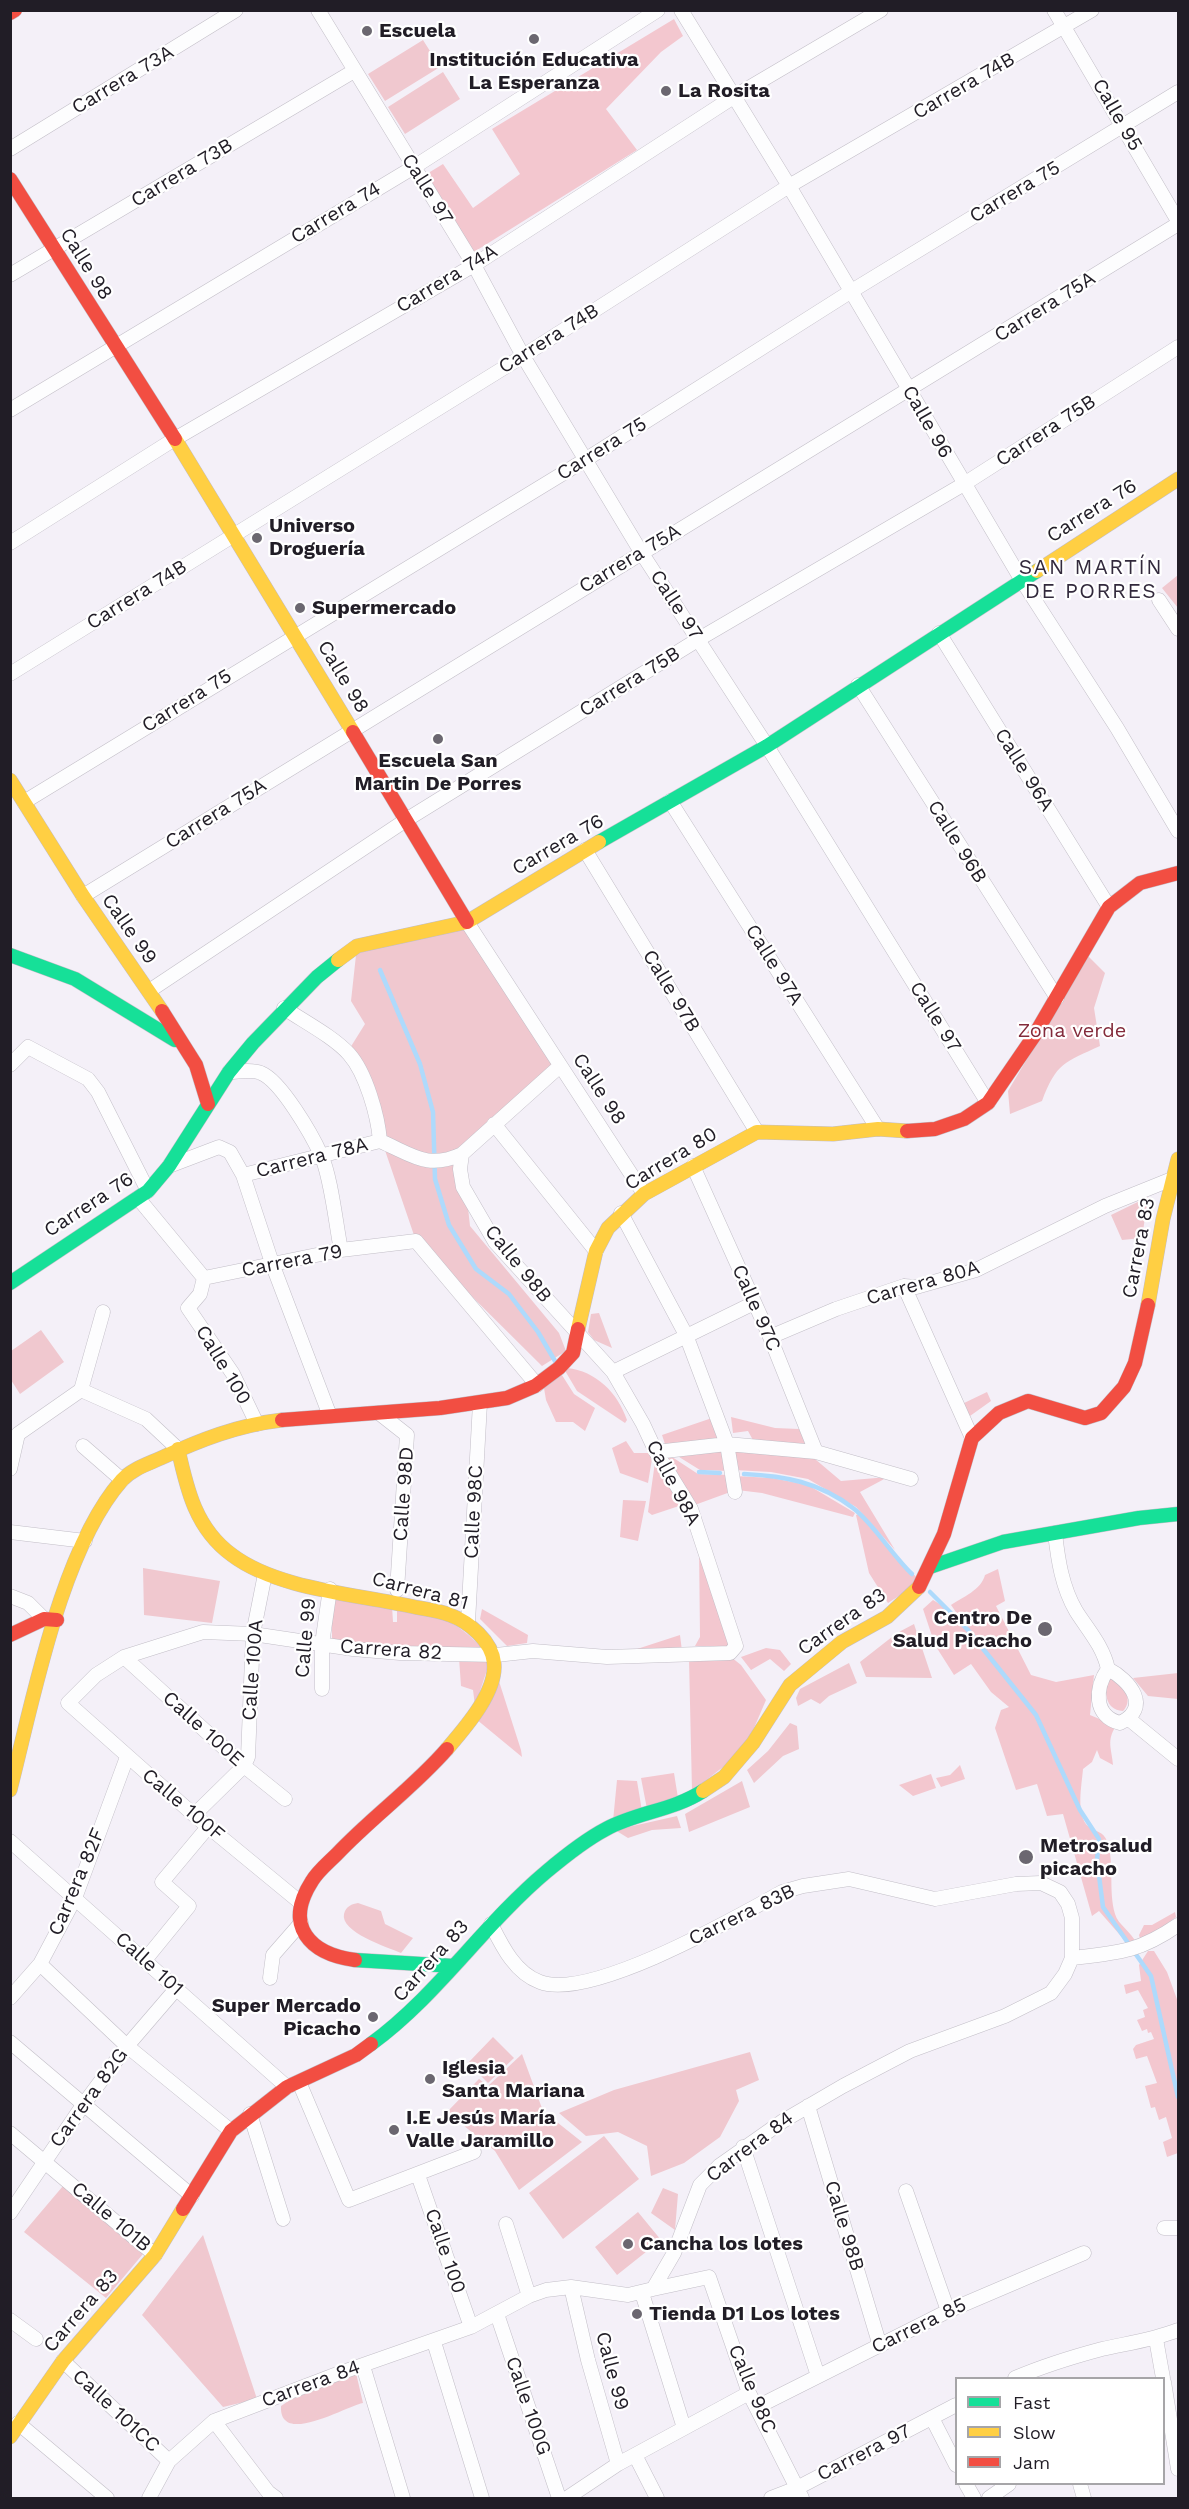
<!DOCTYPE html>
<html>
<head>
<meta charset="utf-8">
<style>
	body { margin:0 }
	#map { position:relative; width:1189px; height:2509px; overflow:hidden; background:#f4f0f8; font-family:"Work Sans",sans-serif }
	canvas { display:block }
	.frame { position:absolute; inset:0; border:12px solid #211d26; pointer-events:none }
	.legend { position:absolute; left:955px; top:2377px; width:210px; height:108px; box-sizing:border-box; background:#fff; border:2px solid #a6a5a8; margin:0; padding:8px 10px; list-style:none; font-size:18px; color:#211d26 }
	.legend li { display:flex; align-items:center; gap:12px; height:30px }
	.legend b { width:30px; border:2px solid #a6a5a8 }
</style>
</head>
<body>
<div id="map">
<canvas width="1189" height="2509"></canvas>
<div class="frame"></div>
<ul class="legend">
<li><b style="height:8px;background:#16e098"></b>Fast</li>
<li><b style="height:8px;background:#ffcf43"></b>Slow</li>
<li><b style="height:8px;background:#f24e42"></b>Jam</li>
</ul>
</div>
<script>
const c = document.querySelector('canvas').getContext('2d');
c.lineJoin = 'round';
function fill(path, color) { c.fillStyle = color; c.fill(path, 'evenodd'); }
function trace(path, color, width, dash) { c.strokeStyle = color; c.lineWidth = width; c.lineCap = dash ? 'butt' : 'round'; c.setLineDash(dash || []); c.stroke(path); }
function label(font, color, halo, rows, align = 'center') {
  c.font = font + ' "Work Sans",sans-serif'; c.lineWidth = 4.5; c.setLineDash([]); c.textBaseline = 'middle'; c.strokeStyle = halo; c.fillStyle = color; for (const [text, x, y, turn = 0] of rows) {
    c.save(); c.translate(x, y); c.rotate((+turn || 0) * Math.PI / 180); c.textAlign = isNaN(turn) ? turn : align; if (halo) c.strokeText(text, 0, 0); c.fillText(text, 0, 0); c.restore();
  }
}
fill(new Path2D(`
	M423 40 440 67 385 101 368 74Z
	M443 72 460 99 405 134 388 107Z
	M1178 575V608L1162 588Z
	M467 922 560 1066 462 1154 470 1226 559 1333 566 1351 542 1366 416 1241 350 1048 365 1024 351 1001 357 946Z
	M1088 956 1105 973 1094 1008 1100 1046C1065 1062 1056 1063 1042 1101L1010 1114 1008 1091Z
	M1148 1197 1142 1238 1122 1240 1111 1215Z
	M599 1313 612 1348 594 1340 588 1332 591 1314Z
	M41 1330 64 1362 20 1394 11 1380V1351Z
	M143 1568 220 1581 212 1623 144 1615Z
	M914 1624 932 1678 866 1677 860 1662 897 1633Z
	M849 1663 857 1683 829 1696 820 1704 811 1699 798 1706 796 1698 800 1689Z
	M1178 1673V1699L1148 1696 1133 1678Z
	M790 1723 797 1726 799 1749 783 1756 754 1783 747 1770 768 1751Z
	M742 1781 750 1807 689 1832 685 1814Z
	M677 1816 681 1828 652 1830 628 1838 615 1830Z
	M358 1903 381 1911 385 1924 413 1938 401 1953C387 1947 340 1932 344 1914 346 1906 352 1904 358 1903Z
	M493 2037 514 2058 488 2083 468 2063Z
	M750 2052 759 2080 736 2090 739 2101 720 2137 684 2163 651 2176 647 2146 618 2132 586 2136 559 2113 614 2090Z
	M522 2054 543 2111 582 2142 519 2190 495 2151 447 2112 479 2079 488 2086Z
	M604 2136 639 2179 563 2239 529 2193Z
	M63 2186 143 2254 106 2298 24 2232Z
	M663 2188 678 2194 675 2230 651 2213Z
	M638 2212 661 2240 617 2275 595 2247Z
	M203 2235 257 2399 223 2407 142 2315Z
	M356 2373 363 2403C346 2406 279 2447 281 2406L290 2400Z`), '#f0c8cf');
fill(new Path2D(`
	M674 19 683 36 661 52 606 109 637 150 474 252 425 175 443 164 473 208 520 174 492 129Z
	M567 1368C596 1371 618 1393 627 1420L625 1423 577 1391 564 1369Z
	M560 1372 574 1394 595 1408 585 1431 573 1422H556L546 1400 544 1388Z
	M987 1392 991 1401 970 1416 962 1404Z
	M731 1417 775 1428 799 1429 808 1447 754 1442 748 1431 733 1433Z
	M712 1418 721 1441 666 1447 662 1435Z
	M626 1441 634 1453H653L648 1483 620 1473 612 1448Z
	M725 1447 729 1471 700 1470 671 1452Z
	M731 1447 815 1459 841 1481 888 1477 860 1492 895 1550 856 1507 808 1479 771 1472 734 1470Z
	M658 1453H666L698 1474 730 1475 733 1491 692 1506Z
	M656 1455 685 1504 652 1515 648 1512Z
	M735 1476 772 1478 808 1485 855 1513 853 1517 762 1493 737 1490Z
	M623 1500 646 1501 638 1541 620 1537Z
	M860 1513 917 1578 911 1588 888 1603 869 1573 856 1515Z
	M699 1546 730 1646H695L700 1637Z
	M998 1569 1005 1601 996 1606 1031 1675 1056 1682 1094 1675 1090 1715 1116 1726C1106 1741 1112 1749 1113 1765L1100 1758 1097 1750 1092 1762 1083 1769C1082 1784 1075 1816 1089 1827 1096 1832 1103 1831 1107 1841 1115 1864 1108 1890 1115 1914 1118 1925 1132 1932 1136 1943H1127L1099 1911 1092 1916 1063 1814 1047 1816 1037 1784 1016 1790 995 1728 1001 1710 1009 1707 991 1692 971 1664 954 1675 935 1645 923 1609 933 1600 958 1615 951 1605C963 1597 981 1590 985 1575Z
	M332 1594 392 1606 393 1622H397V1607C443 1618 453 1617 487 1653L332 1645Z
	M482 1609 528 1635 527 1643 507 1646 480 1619Z
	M680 1635 682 1651 637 1649Z
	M766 1648 780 1650 791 1664 784 1671 770 1659 751 1670 741 1657Z
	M731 1657 741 1665 766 1700 751 1735 736 1757 692 1791 689 1659Z
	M459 1658H491L475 1706 473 1690 461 1686Z
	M497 1675 521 1750 522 1757 476 1719Z
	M1109 1676C1122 1680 1135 1699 1123 1711 1104 1710 1104 1690 1109 1676Z
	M960 1765 965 1779 941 1787 936 1778 950 1775Z
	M674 1773 678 1798 647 1809 641 1778Z
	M931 1774 936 1788 913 1796 899 1785Z
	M617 1780 637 1781 642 1811 613 1821Z
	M1175 1912 1176 1917 1141 1943 1139 1935 1144 1925H1152Z
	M1148 1951H1154L1167 1972 1178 2002V2153L1167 2157 1163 2142 1172 2138 1166 2117 1159 2120 1155 2107 1151 2108 1145 2086 1157 2083 1147 2056 1136 2059 1133 2049 1136 2045 1154 2039 1151 2032 1148 2033 1147 2029 1142 2031 1137 2020 1145 2017 1143 2010 1148 2008 1138 1990 1126 1994 1124 1985 1141 1981 1139 1965Z`), '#f3c7cf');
trace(new Path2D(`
	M380 970 420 1064 433 1112 435 1179 449 1225 476 1269 509 1294 538 1332 555 1361
	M699 1472 720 1473
	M744 1474C785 1476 819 1482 853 1508 873 1523 892 1555 912 1574
	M930 1592 968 1630 1036 1715 1080 1810 1099 1839 1097 1860 1103 1907 1151 1976 1178 2097`), '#aedafc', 4.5);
const street = new Path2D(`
	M318 10 474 265 523 356 641 552 767 746 988 1103
	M681 10 789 186 1021 579 1117 728 1178 831
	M1054 10 1178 221
	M10 149 236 10
	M10 275 354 71
	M10 410 414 167 658 10
	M10 543 173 440 474 265 735 96 881 10
	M1159 600 1178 629
	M939 633 1109 907
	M10 674 523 356 789 186 1092 10
	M858 685 1057 998
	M670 801 878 1129
	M24 802 585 460 850 292 1178 92
	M585 850 757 1132
	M83 896 1178 224
	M467 922 644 1194
	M149 991 406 820 699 639 964 484 1178 347
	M284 1008C303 1021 334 1037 349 1054 366 1073 378 1116 380 1141
	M10 1065 28 1047 88 1079 98 1092 148 1191
	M229 1072C239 1072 252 1069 261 1073 281 1081 312 1135 321 1155 331 1176 336 1225 341 1250
	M494 1124 596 1251
	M380 1141C413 1155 427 1170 462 1154L560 1066
	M169 1166 219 1147 230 1152 243 1175 273 1266 330 1416
	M693 1166 770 1337 816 1452
	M243 1175 380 1141
	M138 1198 204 1278
	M621 1213 686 1335 727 1444 735 1492
	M904 1286 972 1438
	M770 1337 836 1309 904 1286 916 1287 976 1270 1105 1206 1172 1179
	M613 1372 754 1303
	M81 1390 146 1419 178 1449
	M379 1413 407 1435 397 1590
	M257 1424 233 1374 188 1308 200 1294 204 1278 341 1250 416 1241 537 1385
	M83 1446 122 1480
	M656 1452 727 1444 816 1452 911 1479
	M10 1469 18 1434 81 1390 103 1312
	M10 1532 85 1541
	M1055 1533C1058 1560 1062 1587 1076 1611 1088 1630 1103 1646 1108 1669 1095 1688 1093 1716 1120 1723 1152 1708 1130 1680 1108 1669
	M10 1596 28 1603 44 1619
	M468 1622 480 1403
	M124 1657 244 1766 285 1799
	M322 1689V1644L330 1589
	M1129 1719 1178 1759
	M194 1815 244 1766 248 1757 253 1634 265 1574
	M10 1841 287 2087
	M301 1903 194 1815 68 1703 96 1675 124 1657 203 1632 253 1634 353 1649 400 1653 496 1655 533 1651 607 1657 730 1653 736 1646 691 1509 656 1452 643 1424 613 1372 495 1242 463 1187 460 1169 462 1154
	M1072 1958C1118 1953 1139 1952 1178 1925
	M145 1960 189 1906 162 1882 208 1827
	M40 1964 127 2046 231 2131
	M270 1978 273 1955 301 1923
	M10 1998 40 1964 75 1898 127 1757
	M10 2042 192 2196
	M299 2082 349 2200 474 2152
	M808 2106 880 2346
	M250 2114 283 2219
	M10 2133 155 2255
	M743 2147 818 2376
	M418 2175 471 2327
	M906 2191 948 2311
	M10 2213 83 2105 127 2046 176 1989
	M506 2224 529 2296
	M1164 2228H1178
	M571 2287 588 2360 618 2464
	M653 2289 709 2277 749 2393 802 2498
	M642 2293 684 2428
	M497 2314 559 2498
	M10 2320 36 2339
	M1156 2339 1163 2378
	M434 2342 482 2498
	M63 2361 169 2461
	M363 2366 403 2498
	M1015 2378C1043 2366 1072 2357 1102 2349 1129 2343 1153 2340 1178 2330
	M1164 2382 1178 2469
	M757 2407 948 2311 1084 2253
	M932 2418 956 2465
	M214 2421 268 2492 276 2498
	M18 2423 107 2498
	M635 2455 657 2498
	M966 2484 974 2498
	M1080 2484 1084 2498
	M149 2498 169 2461 214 2421 337 2374 471 2327 529 2296 546 2290 571 2287 628 2295 653 2289 674 2253 700 2185 719 2166 783 2121 843 2086 910 2051 1005 2016 1051 1993 1065 1974 1072 1958V1918L1068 1904 1060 1892 1041 1883 1016 1884 935 1899 849 1879 803 1886 782 1892C735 1918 590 2001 540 1982 515 1973 502 1946 491 1924
	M567 2498 618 2464 749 2393
	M771 2498 797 2488 956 2405
	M989 2498 1009 2484`);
const fast = new Path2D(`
	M599 842 767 746 1037 571
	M10 955 75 979 175 1040
	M10 1283 148 1191 169 1166 229 1072 253 1043 317 977 338 960
	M930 1567 1003 1542 1139 1518 1178 1514
	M355 1960 454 1966
	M371 2044C437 1996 483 1925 546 1872 565 1856 585 1840 606 1829 637 1812 672 1811 703 1791`);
const slow = new Path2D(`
	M175 439 353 732
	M1037 571 1178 479
	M10 780 83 896 162 1011
	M338 960 357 946 467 922 599 842
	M1148 1305 1163 1219 1178 1159
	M578 1329 596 1251 608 1228 644 1194 757 1132 833 1134 878 1129 907 1131
	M178 1449C187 1490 196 1529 232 1555 277 1589 355 1594 410 1606 423 1609 438 1610 450 1615 469 1622 492 1641 494 1663 497 1692 465 1728 447 1749
	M10 1790C33 1701 61 1549 122 1480 132 1469 148 1464 161 1458 200 1440 238 1425 282 1420
	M703 1791 724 1777 753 1743 790 1685 842 1642 887 1617 919 1587
	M10 2437 63 2361 155 2255 183 2209`);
const jam = new Path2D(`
	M10 13 15 10
	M10 179 175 439
	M353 732 467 922
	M162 1011 196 1065 208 1104
	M907 1131 935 1129 964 1119 988 1103 1034 1036 1109 907 1140 883 1178 873
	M282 1420 440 1408 507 1398 535 1386 559 1368 573 1353 578 1329
	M919 1587 944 1534 972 1438 999 1413 1028 1401 1085 1418 1101 1413 1124 1387 1135 1363 1148 1305
	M10 1635 44 1619 57 1620
	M355 1960C310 1954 283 1926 312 1881 318 1871 328 1863 337 1854 372 1817 414 1787 447 1749
	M183 2209 231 2131 287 2087 356 2055 371 2044`);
trace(street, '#c2bec7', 15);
trace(fast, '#c2bec7', 15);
trace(slow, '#c2bec7', 15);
trace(jam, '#c2bec7', 15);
trace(street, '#fdfdfe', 14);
trace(fast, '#16e098', 14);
trace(slow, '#ffcf43', 14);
trace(jam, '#f24e42', 14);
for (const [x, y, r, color] of [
	[367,31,6,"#6b6770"],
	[534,39,6,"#6b6770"],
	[666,91,6,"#6b6770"],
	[257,538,6,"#6b6770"],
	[300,608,6,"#6b6770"],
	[438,739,6,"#6b6770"],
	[1045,1629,8,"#6b6770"],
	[1026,1857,8,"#6b6770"],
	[373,2017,6,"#6b6770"],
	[430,2079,6,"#6b6770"],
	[394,2130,6,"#6b6770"],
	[628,2244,6,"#6b6770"],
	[637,2314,6,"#6b6770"]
]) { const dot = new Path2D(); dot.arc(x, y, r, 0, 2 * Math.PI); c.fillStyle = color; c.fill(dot); trace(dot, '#fff', 2); }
label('bold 20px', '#211d26', '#fff', [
	["Escuela",379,31],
	["Institución Educativa",534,60,"center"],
	["La Esperanza",534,83,"center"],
	["La Rosita",678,91],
	["Universo",269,526],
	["Droguería",269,549],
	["Supermercado",312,608],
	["Escuela San",438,761,"center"],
	["Martin De Porres",438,784,"center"],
	["Centro De",1032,1618,"right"],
	["Salud Picacho",1032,1641,"right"],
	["Metrosalud",1040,1846],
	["picacho",1040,1869],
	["Super Mercado",361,2006,"right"],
	["Picacho",361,2029,"right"],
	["Iglesia",442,2068],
	["Santa Mariana",442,2091],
	["I.E Jesús María",406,2118],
	["Valle Jaramillo",406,2141],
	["Cancha los lotes",640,2244],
	["Tienda D1 Los lotes",649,2314]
], 'left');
label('20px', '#211d26', '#fff', [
	["Carrera 73A",123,80,-31],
	["Carrera 74B",964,86,-30],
	["Calle 95",1117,115,60],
	["Carrera 73B",182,173,-31],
	["Calle 97",427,189,58],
	["Carrera 75",1015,192,-31],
	["Carrera 74",336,213,-31],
	["Calle 98",86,264,58],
	["Carrera 74A",447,279,-31],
	["Carrera 75A",1045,307,-32],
	["Carrera 74B",549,339,-32],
	["Calle 96",927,422,60],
	["Carrera 75B",1046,431,-33],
	["Carrera 75",602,449,-32],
	["Carrera 76",1092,511,-32],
	["Carrera 75A",630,559,-31],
	["Carrera 74B",137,595,-32],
	["Calle 97",676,605,57],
	["Calle 98",343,677,59],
	["Carrera 75B",630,682,-32],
	["Carrera 75",187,701,-32],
	["Calle 96A",1024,770,58],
	["Carrera 75A",216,814,-32],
	["Calle 96B",957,842,58],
	["Carrera 76",558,845,-30],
	["Calle 99",129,929,55],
	["Calle 97A",774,965,58],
	["Calle 97B",671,991,59],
	["Calle 97",935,1017,58],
	["Calle 98",599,1089,57],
	["Carrera 78A",312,1158,-14],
	["Carrera 80",671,1159,-31],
	["Carrera 76",89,1205,-33],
	["Carrera 83",1139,1248,-79],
	["Carrera 79",292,1261,-11],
	["Calle 98B",518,1264,51],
	["Carrera 80A",923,1283,-16],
	["Calle 97C",756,1308,66],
	["Calle 100",223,1365,59],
	["Calle 98A",673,1483,62],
	["Calle 98D",404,1494,-86],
	["Calle 98C",474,1512,-87],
	["Carrera 81",420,1591,15],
	["Carrera 83",842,1622,-35],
	["Calle 99",306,1638,-85],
	["Carrera 82",391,1650,4],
	["Calle 100A",253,1670,-86],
	["Calle 100E",203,1729,42],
	["Calle 100F",183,1805,40],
	["Carrera 82F",77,1882,-67],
	["Carrera 83B",742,1915,-26],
	["Carrera 83",431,1961,-48],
	["Calle 101",149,1964,42],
	["Carrera 82G",89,2098,-54],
	["Carrera 84",750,2147,-37],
	["Calle 101B",111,2217,40],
	["Calle 98B",844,2226,73],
	["Calle 100",445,2251,71],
	["Carrera 83",81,2311,-49],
	["Carrera 85",919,2326,-26],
	["Calle 99",612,2371,75],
	["Carrera 84",311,2384,-20],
	["Calle 98C",752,2389,67],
	["Calle 100G",528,2406,71],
	["Calle 101CC",116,2411,43],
	["Carrera 97",864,2453,-27]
]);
label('20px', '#832b3b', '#fff', [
	["Zona verde",1072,1031]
]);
c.letterSpacing = '1.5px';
label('21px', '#32293c', '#fff', [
	["SAN MARTÍN",1091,568],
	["DE PORRES",1091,592]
]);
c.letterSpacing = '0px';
</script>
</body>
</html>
